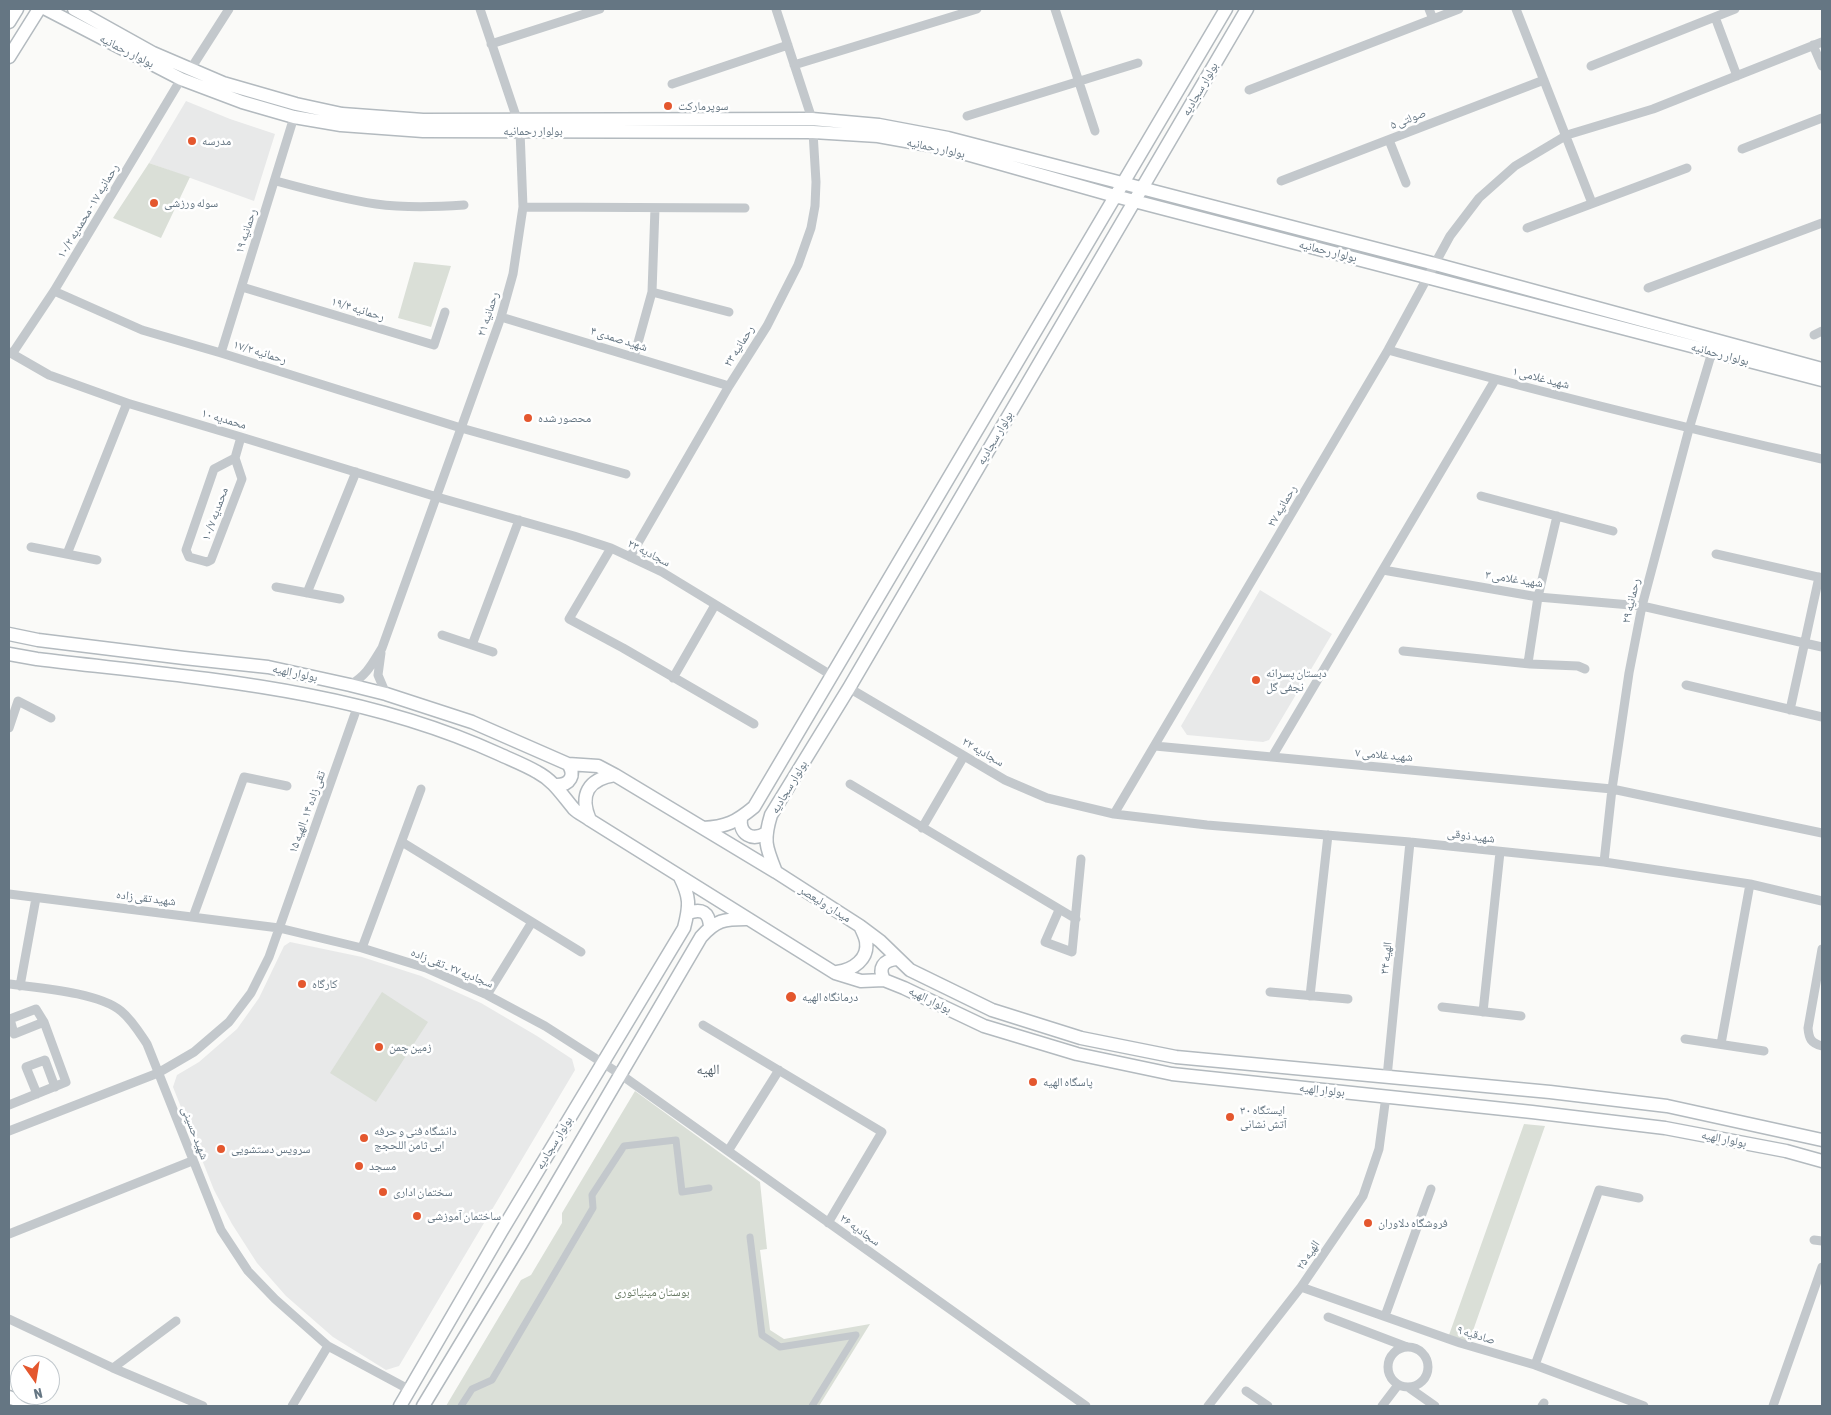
<!DOCTYPE html>
<html>
<head>
<meta charset="utf-8">
<style>
	body { margin:0 }
	#map { position:relative; width:1831px; height:1415px; overflow:hidden; background:#fafaf8; font-family:"Asap Condensed",sans-serif }
	canvas { display:block }
	.frame { position:absolute; inset:0; border:10px solid #657683; pointer-events:none }
	.north { position:absolute; left:10px; top:1355px; width:50px; height:50px; box-sizing:border-box; background:#fff; border:1px solid #c1c8cd; border-radius:50%; rotate:167deg; font-size:14px; font-weight:700; line-height:20px; text-align:center; color:#657683 }
	.north::after { content:''; display:block; margin:auto; width:18px; height:22px; background:#e4572e; clip-path:polygon(50% 0,100% 100%,50% 72%,0 100%) }
</style>
</head>
<body>
<div id="map">
<canvas width="1831" height="1415"></canvas>
<div class="frame"></div>
<div class="north">N</div>
</div>
<script>
const c = document.querySelector('canvas').getContext('2d');
c.lineJoin = 'round';
function fill(path, color) { c.fillStyle = color; c.fill(path, 'evenodd'); }
function trace(path, color, width, dash) { c.strokeStyle = color; c.lineWidth = width; c.lineCap = dash ? 'butt' : 'round'; c.setLineDash(dash || []); c.stroke(path); }
function label(font, color, halo, rows, align = 'center') {
  c.font = font + ' "Asap Condensed","Noto Naskh Arabic",sans-serif'; c.lineWidth = 5; c.setLineDash([]); c.textBaseline = 'middle'; c.strokeStyle = halo; c.fillStyle = color; for (const [text, x, y, turn = 0] of rows) {
    c.save(); c.translate(x, y); c.rotate((+turn || 0) * Math.PI / 180); c.textAlign = isNaN(turn) ? turn : align; if (halo) c.strokeText(text, 0, 0); c.fillText(text, 0, 0); c.restore();
  }
}
fill(new Path2D(`
	M186 101 230 119 275 134 254 201 149 163Z
	M1260 590 1332 634 1269 740 1263 742 1187 735 1181 726Z
	M290 942 362 957 421 976 481 1003 537 1036 572 1059 575 1070 399 1366 386 1370 333 1337 286 1296 257 1263 232 1224 214 1190 173 1087 177 1075 199 1062 237 1029 259 998 284 946Z`), '#e8e9e9');
fill(new Path2D(`
	M149 163 190 177 161 238 113 218Z
	M414 262 451 266 431 327 398 318Z
	M382 992 428 1022 376 1102 330 1073Z
	M635 1091 760 1182 767 1249 760 1250 770 1330 784 1339 870 1324 819 1406H446L521 1280 531 1275 562 1223V1213Z
	M1524 1124 1545 1126 1469 1342 1449 1335Z`), '#dadfd7');
const secondary = new Path2D(`
	M46 9 181 79 242 102 294 117 341 125 423 131 813 132 878 136 945 148 1115 196 1822 380
	M74 9 153 53 223 83 296 104 342 114 423 120 812 119 879 125 948 138 1435 264 1822 369
	M9 22 17 9
	M9 57 39 9
	M9 634 38 640 184 658 268 667 350 685 386 694 472 722 568 764 598 766 615 775 776 872 860 926 880 941 910 970 992 1010 1081 1038 1176 1057 1550 1092 1667 1106 1822 1140
	M9 654 37 659C193 678 354 687 499 754 512 760 525 765 537 772 554 781 562 795 574 809 578 813 585 816 590 820L835 973 861 981 884 980 904 988 984 1026 1077 1054 1172 1074 1532 1112 1665 1128 1786 1151 1822 1161
	M557 785C570 785 576 775 568 764
	M741 818C739 834 752 842 766 833
	M590 820C579 795 588 779 615 775
	M703 828C726 827 736 822 754 807L1226 9
	M776 872C766 847 763 841 771 815L849 688 1247 9
	M688 913C702 908 709 912 710 927
	M837 972C853 970 869 959 866 941 865 936 862 930 860 926
	M884 980C878 968 883 960 897 959
	M9 1397 31 1406
	M400 1406 501 1232 684 928C690 905 690 897 680 877
	M423 1406 521 1244 701 937C716 920 724 919 746 919`);
trace(secondary, '#b3babf', 15);
trace(new Path2D(`
	M750 1237 762 1335 780 1347 856 1335 812 1406
	M461 1406 472 1389 492 1380 593 1208 592 1195 624 1146 676 1140 682 1192 709 1188`), '#c3c8cc', 7);
trace(new Path2D(`
	M480 9 517 119
	M776 9 812 119
	M1055 9 1095 131
	M1429 9 1433 19
	M1516 9 1592 203
	M1715 17 1737 76
	M491 44 600 9
	M1813 45 1822 66
	M794 65 977 9
	M1591 66 1735 9
	M190 70 229 9
	M672 84 788 45
	M1249 90 1459 9
	M967 116 1138 63
	M1389 140 1406 183
	M1742 149 1822 118
	M276 181C309 190 342 199 376 204 405 208 436 207 464 205
	M1281 181 1544 80
	M523 207 745 208
	M1527 228 1687 168
	M242 287 434 345 445 312
	M1648 288 1822 223
	M54 291 142 330 221 353 461 428 626 474
	M652 292 729 312
	M501 317 729 386
	M1814 335 1822 331
	M1388 350C1532 390 1677 426 1822 459
	M9 352 49 375 127 403 241 437 437 497 574 536 611 548 662 572 831 675
	M221 353 294 117
	M12 354 54 291 181 79
	M634 357 652 292 655 208
	M235 458 242 479 211 560 207 562 189 557 186 550 214 469 235 458 241 437
	M1481 496 1613 531
	M31 547 97 560
	M611 548 569 619 623 648 754 724
	M67 554 127 403
	M1716 554 1822 578
	M630 557 729 386 767 326 798 265 811 228 815 206 816 182 813 132
	M1383 570 1538 597 1642 606 1822 647
	M276 587 340 599
	M307 593 356 472
	M442 635 493 652
	M472 645 519 520
	M1403 651 1530 664 1578 666 1585 669
	M381 653 378 675 386 694
	M1528 663 1538 597 1557 516
	M673 678 715 605
	M350 685C367 675 372 664 382 648L501 317 513 274 523 207 520 131
	M1686 685 1822 717
	M849 688 1005 780 1047 798 1114 814 1207 825 1410 842 1604 862 1750 884 1822 901
	M1790 710 1819 577
	M9 728 18 701 51 718
	M1155 746 1612 789 1822 833
	M1272 757 1495 380
	M850 784 1076 919
	M1114 814 1388 350 1450 236 1479 198 1515 166 1567 135 1653 109 1822 42
	M922 828 964 756
	M402 842 581 952
	M1604 862 1612 789 1629 673 1642 606 1689 429 1712 352
	M9 894 279 928 362 948 426 968 487 995 545 1026 620 1074 1086 1406
	M1059 910 1045 942 1072 952 1081 859
	M193 917 244 777 287 786
	M362 948 421 789
	M1822 949 1808 1028C1809 1039 1811 1043 1822 1046
	M9 984C38 988 98 992 121 1011 132 1020 139 1032 147 1044L221 1230 248 1271 275 1299 328 1346 410 1390
	M20 986 36 898
	M1270 992 1348 999
	M487 995 532 922
	M1310 996 1328 835
	M1442 1007 1521 1016
	M1483 1012 1500 852
	M703 1025 882 1132 828 1223
	M1685 1039 1764 1051
	M1721 1044 1750 884
	M1387 1077 1410 842
	M37 1094 26 1067 45 1060 55 1087
	M9 1105 66 1082 44 1022 36 1009 10 1019 14 1034 44 1022
	M9 1131 158 1073 194 1052 229 1022 251 993 269 957 358 705
	M728 1151 779 1070
	M9 1234 192 1161
	M1814 1240 1822 1241
	M1301 1287 1460 1343 1535 1365 1644 1406
	M1385 1316 1431 1189
	M1328 1317 1407 1347
	M9 1319 113 1368 203 1406
	M1388 1367a20 20 0 1 1 40 0a20 20 0 1 1-40 0Z
	M1535 1365 1599 1190 1639 1198
	M113 1368 176 1321
	M1408 1387 1435 1406
	M1246 1391 1268 1406
	M292 1406 328 1346
	M1208 1406 1301 1287 1363 1196 1379 1149 1386 1096
	M1382 1406 1398 1385
	M1542 1406 1544 1403
	M1773 1406 1822 1267`), '#c3c8cc', 9);
trace(secondary, '#fff', 12);
for (const [x, y, r, color] of [
	[668,106,5,"#e4572e"],
	[192,141,5,"#e4572e"],
	[154,203,5,"#e4572e"],
	[528,418,5,"#e4572e"],
	[1256,680,5,"#e4572e"],
	[302,984,5,"#e4572e"],
	[791,997,6,"#e4572e"],
	[379,1047,5,"#e4572e"],
	[1033,1082,5,"#e4572e"],
	[1230,1117,5,"#e4572e"],
	[364,1138,5,"#e4572e"],
	[221,1149,5,"#e4572e"],
	[359,1166,5,"#e4572e"],
	[383,1192,5,"#e4572e"],
	[417,1216,5,"#e4572e"],
	[1368,1223,5,"#e4572e"]
]) { const dot = new Path2D(); dot.arc(x, y, r, 0, 2 * Math.PI); c.fillStyle = color; c.fill(dot); trace(dot, '#fff', 2); }
label('12px', '#657683', '#fff', [
	["بولوار رحمانیه",127,51,27],
	["بولوار سجادیه",1200,89,-60],
	["صولتی ۵",1408,119,-21],
	["بولوار رحمانیه",533,131],
	["بولوار رحمانیه",936,148,12],
	["رحمانیه ۱۷ - محمدیه ۱۰/۲",88,211,-59],
	["رحمانیه ۱۹",246,231,-72],
	["بولوار رحمانیه",1328,251,14],
	["رحمانیه ۱۹/۴",358,309,17],
	["رحمانیه ۲۱",488,314,-72],
	["شهید صمدی ۴",619,339,17],
	["رحمانیه ۲۳",739,346,-58],
	["رحمانیه ۱۷/۲",260,352,17],
	["بولوار رحمانیه",1720,354,15],
	["شهید غلامی ۱",1541,378,14],
	["محمدیه ۱۰",224,419,16],
	["بولوار سجادیه",995,438,-60],
	["رحمانیه ۲۷",1282,506,-60],
	["محمدیه ۱۰/۷",215,514,-70],
	["سجادیه ۲۳",649,553,27],
	["شهید غلامی ۳",1514,579,9],
	["رحمانیه ۲۹",1631,601,-77],
	["بولوار الهیه",295,673,12],
	["سجادیه ۲۲",983,752,30],
	["شهید غلامی ۷",1384,755,5],
	["بولوار سجادیه",789,787,-59],
	["تقی زاده ۱۴ ـ الهیه ۱۵",307,812,-70],
	["شهید ذوقی",1471,836,7],
	["شهید تقی زاده",146,898,7],
	["میدان ولیعصر",825,904,32],
	["الهیه ۳۴",1386,958,-84],
	["سجادیه ۲۷ ـ تقی زاده",452,968,22],
	["بولوار الهیه",930,1000,26],
	["بولوار الهیه",1322,1090,6],
	["شهید حسینی",195,1133,69],
	["بولوار الهیه",1724,1139,11],
	["بولوار سجادیه",554,1143,-59],
	["سجادیه ۲۶",860,1230,35],
	["الهیه ۲۵",1308,1255,-56],
	["صادقیه ۹",1476,1335,17]
]);
label('12px', '#657683', '#fff', [
	["سوپرمارکت",678,106],
	["مدرسه",202,141],
	["سوله ورزشی",164,203],
	["محصور شده",538,418],
	["دبستان پسرانه",1266,673],
	["نجفی گل",1266,687],
	["کارگاه",312,984],
	["درمانگاه الهیه",802,997],
	["زمین چمن",389,1047],
	["پاسگاه الهیه",1043,1082],
	["ایستگاه ۳۰",1240,1110],
	["آتش نشانی",1240,1124],
	["دانشگاه فنی و حرفه",374,1131],
	["ایی ثامن اللحجج",374,1145],
	["سرویس دستشویی",231,1149],
	["مسجد",369,1166],
	["سختمان اداری",393,1192],
	["ساختمان آموزشی",427,1216],
	["فروشگاه دلاوران",1378,1223]
], 'left');
label('12px', '#687a64', '#fff', [
	["بوستان مینیاتوری",652,1292]
]);
label('14px', '#57646e', '#fff', [
	["الهیه",708,1070]
]);
</script>
</body>
</html>
